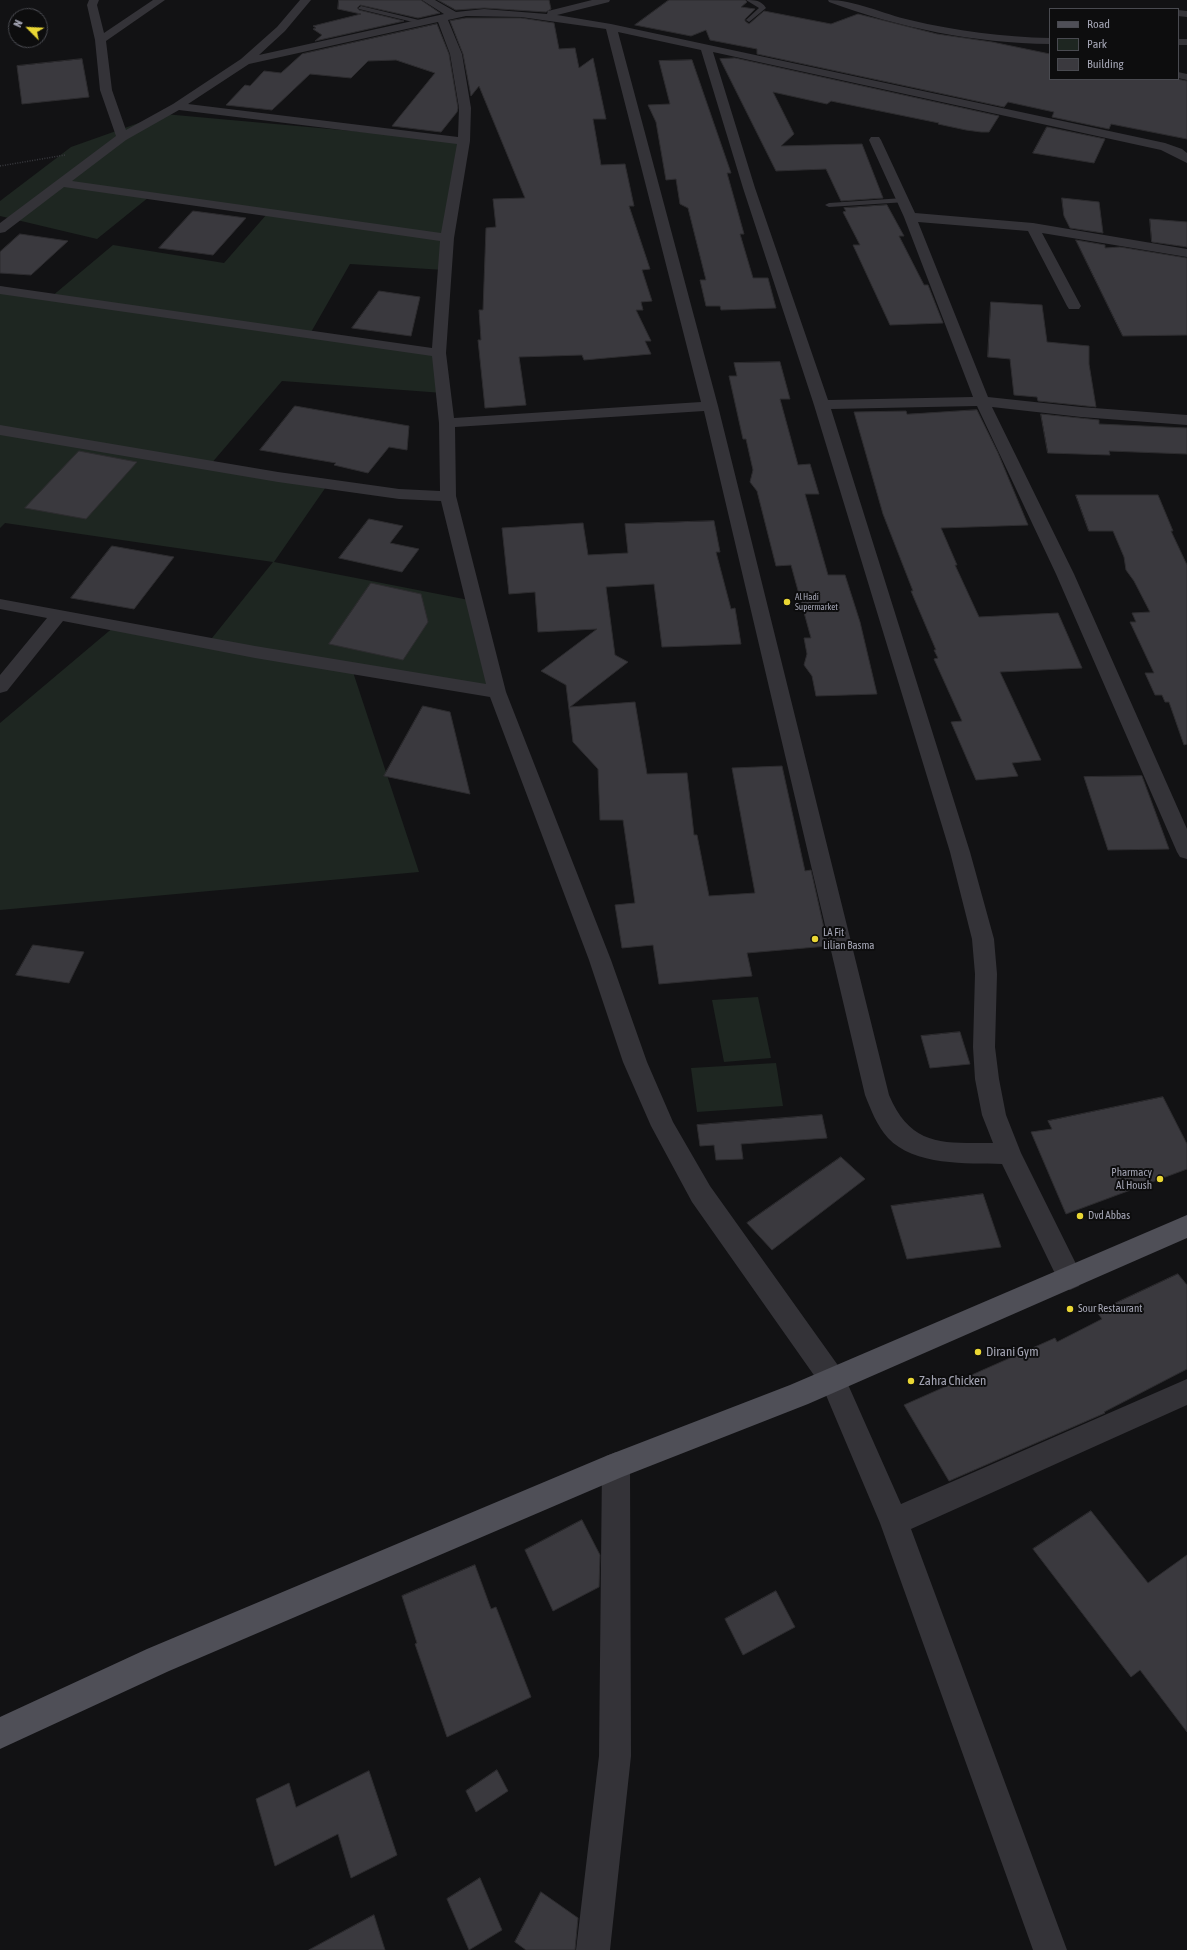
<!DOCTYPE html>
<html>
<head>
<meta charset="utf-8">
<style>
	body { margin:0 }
	#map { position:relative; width:1187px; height:1950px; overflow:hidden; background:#121214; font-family:"Asap Condensed",sans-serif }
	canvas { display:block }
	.legend { position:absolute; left:1049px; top:8px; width:130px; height:72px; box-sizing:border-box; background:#0d0d0e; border:1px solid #494a50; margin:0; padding:5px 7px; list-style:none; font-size:12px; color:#a4a5b4 }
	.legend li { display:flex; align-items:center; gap:8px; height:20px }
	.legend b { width:20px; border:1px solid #494a50 }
	.north { position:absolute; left:8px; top:8px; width:40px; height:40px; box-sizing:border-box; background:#0d0d0e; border:1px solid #494a50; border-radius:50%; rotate:294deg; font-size:11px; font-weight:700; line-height:16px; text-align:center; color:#a4a5b4 }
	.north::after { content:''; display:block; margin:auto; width:14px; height:18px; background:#ead734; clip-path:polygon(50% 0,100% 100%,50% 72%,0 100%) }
</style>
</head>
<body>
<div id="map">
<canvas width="1187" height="1950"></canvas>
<ul class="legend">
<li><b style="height:5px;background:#4f4f57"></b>Road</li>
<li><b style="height:11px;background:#1e2621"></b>Park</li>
<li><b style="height:11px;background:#3a393e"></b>Building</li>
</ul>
<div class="north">N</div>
</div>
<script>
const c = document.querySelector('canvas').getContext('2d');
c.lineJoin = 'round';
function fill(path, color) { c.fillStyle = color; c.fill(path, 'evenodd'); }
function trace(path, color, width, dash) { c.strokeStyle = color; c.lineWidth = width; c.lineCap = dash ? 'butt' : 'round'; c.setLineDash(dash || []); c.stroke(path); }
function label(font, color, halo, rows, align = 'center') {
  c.font = font + ' "Asap Condensed",sans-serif'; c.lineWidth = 4; c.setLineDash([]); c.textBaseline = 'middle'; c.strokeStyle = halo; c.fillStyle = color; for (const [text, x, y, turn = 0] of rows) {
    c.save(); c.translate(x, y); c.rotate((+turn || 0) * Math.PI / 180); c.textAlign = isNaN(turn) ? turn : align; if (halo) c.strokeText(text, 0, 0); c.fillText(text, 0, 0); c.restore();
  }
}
fill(new Path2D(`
	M164 114 464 141 444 270 350 264 310 334 439 353 443 393 282 381 210 465 328 484 274 562 474 601 497 692 352 669 419 872 0 910V723L115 626 208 643 273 562 5 523 0 528V286L51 297 113 245 224 263 267 214 149 197 97 239 0 216V201L71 147Z
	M758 997 771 1058 724 1062 712 1000Z
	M776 1063 783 1106 697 1112 691 1068Z`), '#1e2621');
const building = new Path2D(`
	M339 0H421L440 13 418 18 360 5 357 8 359 10 404 21 315 41 322 35 313 29 316 28 313 26 361 14 338 9Z
	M438 0H549L551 9 546 12 484 8 456 10Z
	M669 0H745L747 2 741 7 755 9 745 19V21L749 24 764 11 831 24 858 14 937 34 992 42 1050 54V79H1177L1187 81V139L1111 124 1109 129 1052 117 1054 112 1008 102 1004 107 757 54V49L710 40 706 30 691 36 635 25Z
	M466 18H521L554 23 559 49 575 48 579 68 593 58 606 119H593L601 165 625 164 634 206H629L650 269 642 270 652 301 641 302 643 310H636L651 341H645L651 354 584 360 582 355 519 357 526 405 485 408 478 340H481L479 310H483L486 228 496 227 493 199 525 198 479 86 471 96 463 54 450 21Z
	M437 24 449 54 458 108 457 112 441 132 392 126 435 73 396 60 368 61 351 78 310 74 272 110 226 105 245 85 250 86 264 71 281 73 302 54Z
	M735 58 999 116 989 132H981L966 130 938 124 939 123 831 101 827 104 773 92 794 134 781 146 862 144 883 198 841 201 826 169 776 171 720 59Z
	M82 59 89 97 22 104 17 66Z
	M692 60 731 173H727L744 234H740L753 278H768L776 308 721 310 720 306H706L700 280H706L688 208 680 204 676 179 666 180 656 122 648 105 670 104 659 61Z
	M1047 127 1105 139 1094 163 1033 153Z
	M1062 198 1099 202 1103 233 1070 228 1064 216Z
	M887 205 904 236H899L924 285H928L943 323 890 325 853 245H860L843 212 846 211 844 208Z
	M193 211 246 218 213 255 159 248Z
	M1150 219 1187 222V247L1152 242Z
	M20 234 68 241 31 275 0 273V252Z
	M1076 240 1105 245V248L1120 247 1187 258V335L1123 336Z
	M379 291 420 297 411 336 352 328Z
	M991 302 1042 305 1047 342 1089 346V364L1096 407 1038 401 1037 397 1014 395 1010 359 988 357Z
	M780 362 790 399H780L798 465 810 464 819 494H805L828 575H845L860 622 877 694 816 696 812 676 804 665 807 654 804 638H811L791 565 776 566 757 491 750 482 753 470 746 439H743L729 376H737L734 363Z
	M295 406 409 426 407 450 389 447 368 473 334 465 336 463 260 450Z
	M977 410 998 453 1028 525 941 528 957 565H955L979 617 1058 613 1082 668 1000 672 1041 760 1012 763 1018 776 976 780 951 722 962 721 934 659 938 658 934 650H936L911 591H913L883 514 854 412 906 411 907 414Z
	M1041 414 1099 420V424L1187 428V454L1109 451 1110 455 1048 453Z
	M79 451 137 462 86 519 25 508Z
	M1076 495H1158L1173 531H1171L1187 565V744L1184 745 1169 702H1165L1162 695H1155L1145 673H1154L1130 622H1136L1132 613 1150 612 1134 581 1126 570 1124 557 1113 531H1089Z
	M369 519 403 526 390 543 419 549 402 572 339 558Z
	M714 521 720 552H716L731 609 735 608 741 644 662 647 654 584 606 587 615 655 628 662 570 707 635 702 647 774 687 773 694 835H697L709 896 755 893 732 768 782 766 805 871 811 870 828 946 747 953 752 976 659 984 653 945 622 948 615 905 635 903 623 820H600L598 769 573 742 566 685 541 671 597 629 538 632 535 592 509 594 502 528 583 523 588 555 628 553 625 524Z
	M112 546 174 557 134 609 71 598Z
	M371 583 421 594 428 622 403 660 329 644Z
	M423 706 450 712 470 794 384 776Z
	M1142 776 1169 849 1108 850 1084 777Z
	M33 945 84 952 69 983 16 975Z
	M960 1032 970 1064 930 1068 921 1036Z
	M1163 1097 1187 1144V1169L1066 1214 1031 1132 1052 1129 1048 1121Z
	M822 1115 827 1138 741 1144 743 1159 716 1160 714 1145 700 1146 697 1125Z
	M841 1157 865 1179 772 1250 747 1223Z
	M983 1194 1001 1247 907 1259 891 1206Z
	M1178 1274 1187 1285V1369L1104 1412 1105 1413 949 1481 904 1405 1055 1338 1057 1342 1102 1319 1097 1312Z
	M1091 1511 1148 1583 1187 1555V1732L1140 1670 1131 1677 1033 1549Z
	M582 1520 600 1555 599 1587 553 1611 525 1550Z
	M475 1565 491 1609 496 1607 531 1697 447 1737 415 1644 417 1643 402 1596Z
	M776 1591 795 1627 743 1655 725 1619Z
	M497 1770 508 1791 476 1812 466 1791Z
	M369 1771 397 1855 351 1878 338 1834 275 1866 256 1799 289 1783 296 1807Z
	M480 1878 502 1930 469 1950 447 1899Z
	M541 1892 578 1918 575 1950H526L515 1942Z
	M374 1915 385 1950H309Z`);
fill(building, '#3a393e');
trace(building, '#2d2c2f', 1);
trace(new Path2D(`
	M0 166 65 155`), '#393a3f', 1.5, [1, 1.5]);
fill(new Path2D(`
	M746 0C755 0 761 0 766 8L749 22 746 20 747 19 759 8Z
	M361 6 423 21 424 22 421 24 359 9 358 8Z
	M903 198H906V202L829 207 825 205 829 203Z`), '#343338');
fill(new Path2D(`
	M89 0H99L97 5 104 33 153 0H165L106 41 112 90 126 130 173 104 241 59 277 27 300 0H311L285 31 259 55 444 14 422 0H435L456 12 484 9 547 14 548 11 592 0H610L609 2 557 15 611 24 1165 143 1182 149 1187 153V163L1161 150 713 52 755 188 828 400 973 397 904 217 869 140 871 137H879L881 140 915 213 1033 223 1187 249V257L1042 233 1081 306 1079 309H1069L1067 306 1028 231 918 222 988 397 1081 407 1187 415V425L1081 417 992 407 1074 574 1187 829V859L1180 857 1177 852 1056 574 977 406 831 409 970 852 994 939 997 974 995 1047 999 1079 1006 1115 1021 1153 1083 1278 1079 1286 1070 1290 1061 1286 1002 1164C967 1163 914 1166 888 1138 877 1126 871 1110 865 1095L704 411 455 427 456 496 506 692 611 960 647 1062 673 1122 710 1186 842 1371 901 1504 1187 1379V1405L911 1529 1067 1950H1033L880 1523 823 1388 692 1202 651 1126 623 1062 589 960 490 697 255 658 63 621 7 691 0 693V675L47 618 0 609V599L255 646 486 684 441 501 399 499 278 482 0 435V425L278 472 399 489 440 491 439 423 432 356 0 294V286L432 348 440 241 64 187 5 232 0 233V223L116 136 100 90 95 40 87 5ZM466 16 521 17 606 29 701 402 454 418 446 353 454 238 470 141 471 108 462 54 448 20ZM438 22 450 54 459 108 458 137 188 104 249 64ZM618 32 701 50 743 188 814 405 950 852 972 939 975 974 973 1047 975 1079 982 1115 993 1143C943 1143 911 1147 889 1095L718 406ZM179 110 457 144 441 233 72 181 126 140Z
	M828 0C855 0 883 14 910 20 956 31 1003 37 1050 38V44C974 43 900 28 829 2Z
	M1178 10 1187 11V17L1178 16Z
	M1178 39H1187V45H1178Z
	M1178 72 1187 74V80L1178 78Z
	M616 1452 626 1456 630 1466 631 1756 610 1950H576L599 1756 602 1466 606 1456Z`), '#343338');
fill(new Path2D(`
	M1187 1215V1238L808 1404 622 1477 169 1671 0 1749V1717L147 1649 606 1456 790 1385Z`), '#4f4f57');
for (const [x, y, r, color] of [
	[787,602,4,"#ead734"],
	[815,939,4,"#ead734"],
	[1160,1179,4,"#ead734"],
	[1080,1216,4,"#ead734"],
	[1070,1309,4,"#ead734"],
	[978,1352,4,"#ead734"],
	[911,1381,4,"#ead734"]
]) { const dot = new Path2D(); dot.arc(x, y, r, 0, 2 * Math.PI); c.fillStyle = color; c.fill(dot); trace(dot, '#0d0d0e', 1.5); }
label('9px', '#a4a5b4', '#0d0d0e', [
	["Al Hadi",795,597],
	["Supermarket",795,607]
], 'left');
label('11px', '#a4a5b4', '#0d0d0e', [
	["LA Fit",823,933],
	["Lilian Basma",823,946],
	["Pharmacy",1152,1173,"right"],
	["Al Housh",1152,1186,"right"],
	["Dvd Abbas",1088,1216],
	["Sour Restaurant",1078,1309]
], 'left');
label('13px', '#a4a5b4', '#0d0d0e', [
	["Dirani Gym",986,1352],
	["Zahra Chicken",919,1381]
], 'left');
</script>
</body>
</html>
